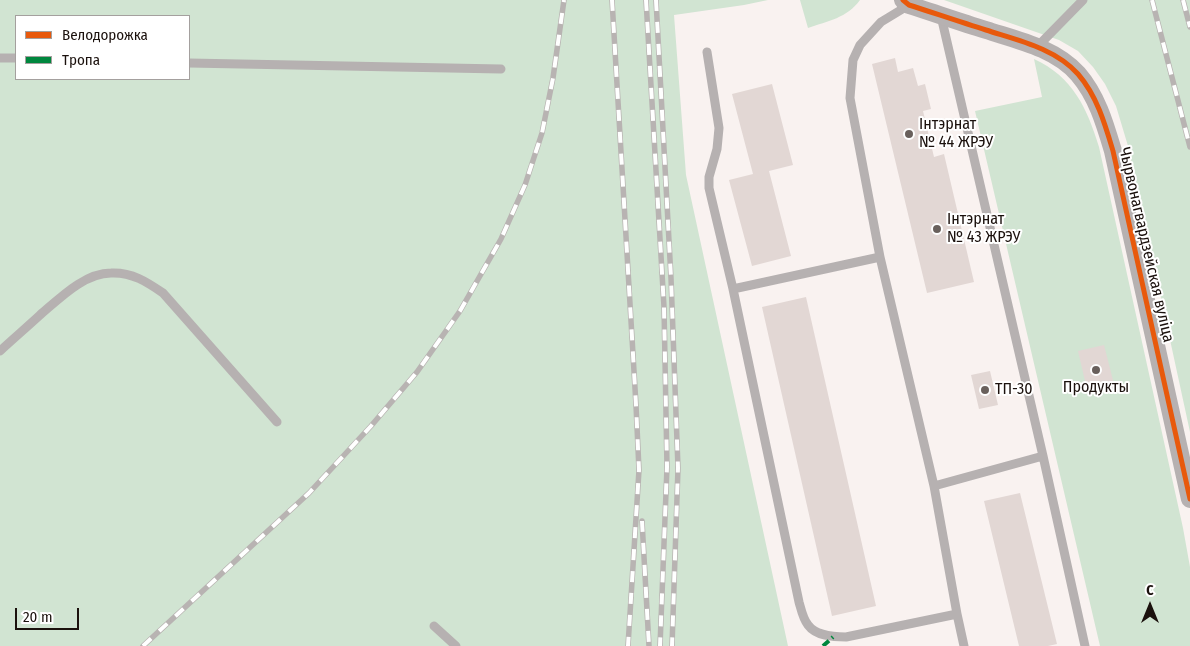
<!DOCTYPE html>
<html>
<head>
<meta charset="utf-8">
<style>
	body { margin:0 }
	#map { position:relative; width:1190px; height:646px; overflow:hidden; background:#f9f2f0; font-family:"Fira Sans Condensed",sans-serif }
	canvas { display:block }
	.legend { position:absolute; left:15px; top:15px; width:175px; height:65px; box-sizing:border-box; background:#fff; border:1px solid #a4a09e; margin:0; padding:6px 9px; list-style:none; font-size:15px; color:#1b110d }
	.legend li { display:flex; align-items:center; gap:10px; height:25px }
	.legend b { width:25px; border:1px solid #a4a09e }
	.north { position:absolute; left:1125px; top:581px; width:50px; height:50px; -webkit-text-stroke:4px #fff; paint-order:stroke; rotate:0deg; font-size:14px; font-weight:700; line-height:20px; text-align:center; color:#1b110d }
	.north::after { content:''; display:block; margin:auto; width:18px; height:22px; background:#1b110d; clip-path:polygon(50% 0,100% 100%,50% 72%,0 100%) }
	.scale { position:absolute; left:15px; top:608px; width:64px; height:22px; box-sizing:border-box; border:2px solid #1b110d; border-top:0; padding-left:6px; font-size:15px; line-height:18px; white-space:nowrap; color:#1b110d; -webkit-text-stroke:4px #fff; paint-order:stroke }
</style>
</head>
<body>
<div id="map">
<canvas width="1190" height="646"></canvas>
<ul class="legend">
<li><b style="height:6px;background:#e8590c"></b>Велодорожка</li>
<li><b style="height:6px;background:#00873e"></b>Тропа</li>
</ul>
<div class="north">С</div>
<div class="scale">20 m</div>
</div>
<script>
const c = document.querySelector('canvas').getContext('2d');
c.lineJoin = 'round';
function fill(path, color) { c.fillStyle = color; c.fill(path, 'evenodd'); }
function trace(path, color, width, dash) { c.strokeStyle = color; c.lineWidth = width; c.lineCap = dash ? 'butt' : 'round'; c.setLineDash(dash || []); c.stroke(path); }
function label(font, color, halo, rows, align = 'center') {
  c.font = font + ' "Fira Sans Condensed",sans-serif'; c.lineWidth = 4; c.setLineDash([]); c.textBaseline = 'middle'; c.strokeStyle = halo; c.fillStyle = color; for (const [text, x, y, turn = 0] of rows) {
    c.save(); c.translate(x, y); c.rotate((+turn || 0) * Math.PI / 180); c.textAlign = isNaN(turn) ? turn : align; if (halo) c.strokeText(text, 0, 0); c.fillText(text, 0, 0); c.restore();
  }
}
fill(new Path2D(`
	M0 0H768L744 5 674 15 686 175 788 646H0ZM16 16H189V79H16Z
	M800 0H860C847 18 828 21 808 28Z
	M944 0H1190V432L1128 146 1116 106 1105 84 1093 67 1078 51 1059 40Z
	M1034 59C1073 77 1087 108 1099 147L1183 528 1190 567V646H1100L975 111 1042 97Z`), '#d1e4d2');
fill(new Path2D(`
	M895 58 898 72 913 68 918 86 925 84 931 109 923 111 934 157 944 154 974 282 927 293 872 64Z
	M772 84 793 165 769 171 791 256 752 266 729 180 753 174 732 94Z
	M806 297 876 606 832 616 762 307Z
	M1104 345 1115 388 1088 394 1078 351Z
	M990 371 998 405 979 409 971 375Z
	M1020 493 1057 644 1048 646H1019L984 501Z`), '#e2d7d4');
trace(new Path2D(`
	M909 5 881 22 860 45 853 60 850 98 880 257 934 486 957 614 964 646
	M941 16 1043 456 1085 646
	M1037 47 1083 0
	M707 52 719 128 717 149 709 177V188L733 289 799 602C801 609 803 619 808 625 816 636 833 637 846 637L957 614
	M0 58H16
	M189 63 501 69
	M733 289 880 257
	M0 351C13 339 27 327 40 315 59 299 84 273 111 273 132 272 147 282 163 293L277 422
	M934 486 1043 456
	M434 626 456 646`), '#b6b1b1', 9);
trace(new Path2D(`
	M903 0 909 5C934 13 960 22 986 30 1017 40 1055 48 1078 74 1097 96 1105 124 1113 151L1190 499`), '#b6b1b1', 18);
const rail = new Path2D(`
	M612 0 636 405 639 470 628 646
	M646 0 664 307 667 467 660 646
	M656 0 671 278 678 468 672 646
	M1152 0 1190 147
	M1183 0 1190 27
	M642 521 649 646
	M143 646 309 493 371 426 417 372 460 311 501 239 525 185 542 133 553 78 564 0`);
trace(rail, '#b8b3b2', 5.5);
trace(rail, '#fff', 4, [11]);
trace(new Path2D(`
	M823 646 833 637`), '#00873e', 4, [8, 4]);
trace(new Path2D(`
	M903 0 909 5C934 13 960 22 986 30 1017 40 1055 48 1078 74 1097 96 1105 124 1113 151L1190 499`), '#e8590c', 5);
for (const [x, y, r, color] of [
	[909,134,5,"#69605c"],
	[937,229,5,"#69605c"],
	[1096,370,5,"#69605c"],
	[985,390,5,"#69605c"]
]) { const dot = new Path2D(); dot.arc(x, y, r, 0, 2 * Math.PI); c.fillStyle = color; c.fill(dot); trace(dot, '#fff', 2); }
label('16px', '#1b110d', '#fff', [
	["Інтэрнат",919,125],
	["№ 44 ЖРЭУ",919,143],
	["Інтэрнат",947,220],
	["№ 43 ЖРЭУ",947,238],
	["Продукты",1096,388,"center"],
	["ТП-30",995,390]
], 'left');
label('16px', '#1b110d', '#fff', [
	["Чырвонагвардзейская вуліца",1146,245,77]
]);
</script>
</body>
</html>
